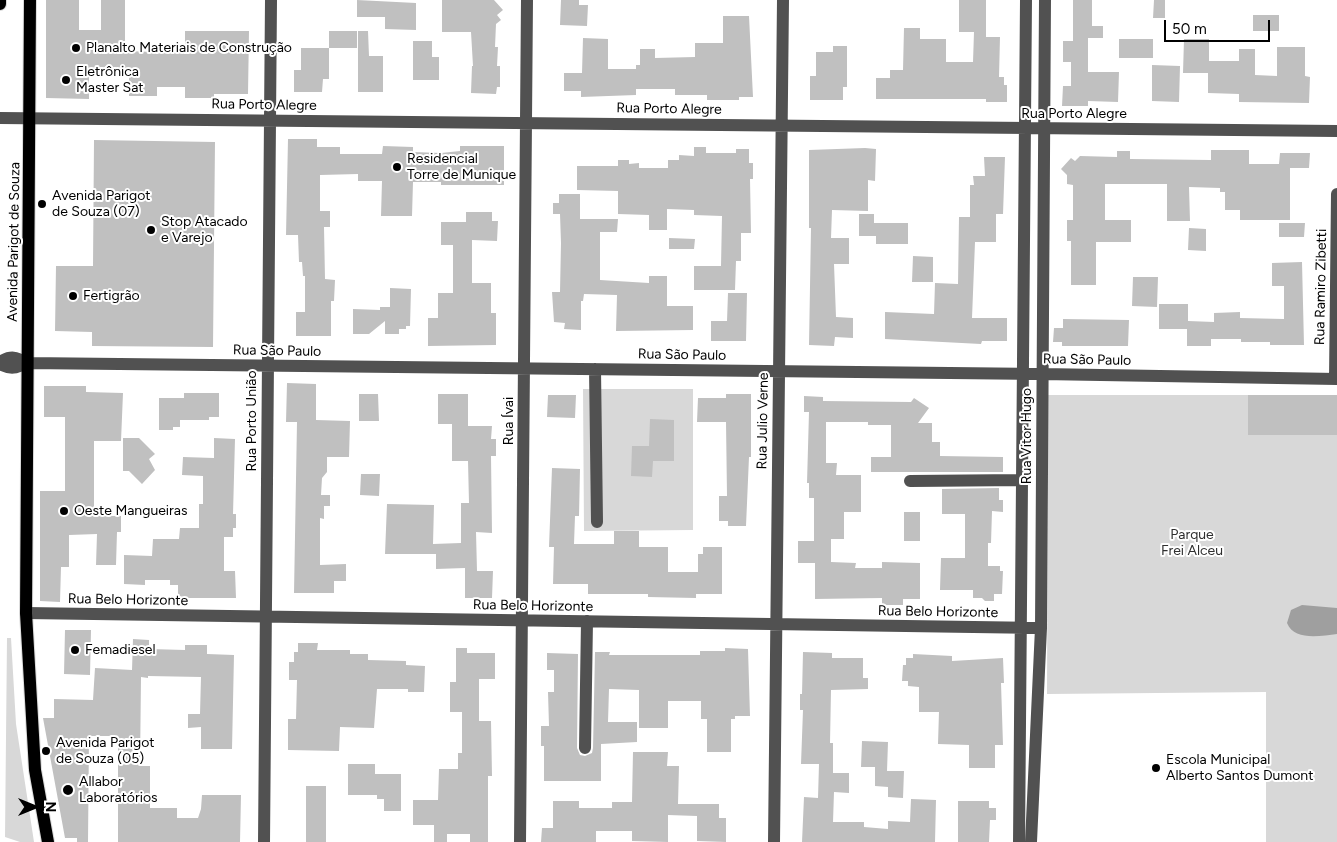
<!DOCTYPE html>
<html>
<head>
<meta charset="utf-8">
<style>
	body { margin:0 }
	#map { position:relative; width:1337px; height:842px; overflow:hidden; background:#fff; font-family:Figtree,sans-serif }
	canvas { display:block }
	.north { position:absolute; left:10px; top:782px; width:50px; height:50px; -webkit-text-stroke:4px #fff; paint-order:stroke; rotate:90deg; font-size:14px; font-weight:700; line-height:20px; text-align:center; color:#000 }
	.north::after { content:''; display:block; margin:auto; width:18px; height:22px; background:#000; clip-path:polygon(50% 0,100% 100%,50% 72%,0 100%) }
	.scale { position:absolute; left:1164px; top:20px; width:106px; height:22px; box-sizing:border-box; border:2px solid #000; border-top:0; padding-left:6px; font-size:15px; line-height:18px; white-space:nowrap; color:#000; -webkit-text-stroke:4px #fff; paint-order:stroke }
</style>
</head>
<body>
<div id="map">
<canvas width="1337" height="842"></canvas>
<div class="north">N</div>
<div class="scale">50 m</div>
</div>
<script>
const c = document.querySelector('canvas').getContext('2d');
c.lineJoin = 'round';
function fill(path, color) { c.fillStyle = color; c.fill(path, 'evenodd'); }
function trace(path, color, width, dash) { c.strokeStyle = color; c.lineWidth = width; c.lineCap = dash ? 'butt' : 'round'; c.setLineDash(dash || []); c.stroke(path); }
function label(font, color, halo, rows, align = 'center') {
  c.font = font + ' Figtree,sans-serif'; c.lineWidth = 4; c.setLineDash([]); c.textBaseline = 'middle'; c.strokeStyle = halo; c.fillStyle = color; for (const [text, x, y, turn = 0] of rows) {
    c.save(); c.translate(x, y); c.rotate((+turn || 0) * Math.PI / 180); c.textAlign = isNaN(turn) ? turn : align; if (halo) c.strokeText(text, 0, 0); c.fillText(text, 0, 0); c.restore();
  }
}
fill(new Path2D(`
	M583 389H693V530L584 531Z
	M1048 395H1337V842H1266V692L1047 694Z
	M7 638H11L16 724 34 842H20L5 837Z`), '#d8d8d8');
fill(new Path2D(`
	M1302 605 1337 608V634C1320 636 1294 641 1287 623L1291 610Z`), '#9f9f9f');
fill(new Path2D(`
	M46 0H79V30H101V0H125V51L157 52V44H185V31H249L248 94H214V98H185V87H157V96H129V68H89V99L46 98Z
	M357 0 416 3V30L385 29V17H357Z
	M442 0H494L503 10 497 15 501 20 496 24 495 47H498L497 66H500V87H497L496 94 471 93 472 66H473L471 32H442Z
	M561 0H579V5H588L587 26 560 25Z
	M959 0H986V37H1000L999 77H1004V85H1007V102H986V99H876V78H890V70H903L904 28H920V39H946V62H973L974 32H959Z
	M1073 0H1092V26H1103V38H1088V72H1119L1118 102 1088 101V106H1062L1063 86H1071V62H1063V41H1073Z
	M1154 0H1165V18H1153Z
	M1253 15H1279V31H1253Z
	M723 16H749L753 97H739V100H707V95H675V89H636V95L581 97V91H564V73H582L583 38 608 39V69H636V65H640V49H655V58L695 57V43H723Z
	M329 31H357V48H329Z
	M358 31H368L369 56H383V92H358Z
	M1119 39H1153V58H1119Z
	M1184 39H1209V61H1239V49H1255V75L1277 76V47H1305V76L1310 77 1309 103 1239 102V94L1208 93V73H1183Z
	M413 41H432V57H439V80H413Z
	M833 46H847V87H843V100H810V76H816V52H833Z
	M301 48H329V79H323L322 92H294V70H301Z
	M1152 65 1180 66 1179 102 1152 101Z
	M288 139H317V147H340V154H382L383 146 413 147V152L441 153 460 151V146H504V185H441V182H413L412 216H381L382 181H358V174L320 175V211H330V227H324L325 279 335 280 334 301H331V336H296V312H305V276H303L302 262H299L298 235H286Z
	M94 140 215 142 213 347 92 346V332L55 331 56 266H93Z
	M694 147H706V153H736V149H749V163H753V179H750L751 233H741V261H736L735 290H694V266H721L722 216 694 215V210L667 209V230H649V215L618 214V191L577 190V166H618V160H629V164L639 163V168H668V160H679V155L694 156Z
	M865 148 876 149 875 181 868 180V211L832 210 831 238H849V264H834L836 317 853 318V338L835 337 834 346 809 345 811 228H809V150Z
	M1211 150H1249V164H1279L1280 153H1310L1309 168H1290V220H1240V210H1225V192H1220V188L1189 187 1190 221H1167V184H1105V220H1131V242H1096V285H1071V241H1067V220H1073V185L1067 184V175L1061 169 1071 158 1075 161 1080 156 1117 157V151H1130V159L1211 160Z
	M984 157H1005L1003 214H996V242H975L972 318H1007V341H982L981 344 885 339V312L934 314 935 283 958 284 959 217H970V185H974L973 176H985Z
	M559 194H580V219H618L617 232H600V280L649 283V276H667V306H693V330L616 331 617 295 584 294 583 301H581V330L564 329 565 323 554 322 552 292H560L561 243 560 214H553V203H559Z
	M466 212H492V221H498L497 241 472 240V283H491V313H496V345L428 346V318H438V293H453V245H441V222H466Z
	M859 214H874V223H908V244H876V236H859Z
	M1279 223H1305L1304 237H1279Z
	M1189 228 1206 229V251L1188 250Z
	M669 238 695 239 694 249H669Z
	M913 256 933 257V282H912Z
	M1302 262 1304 345H1270V342H1241V339H1211V346H1187V329H1159V304H1188V321L1214 322V313L1240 312V318L1284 319V286H1272V263Z
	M1133 277H1158L1157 307 1132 306Z
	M390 288 411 289 410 326H406V329H399V334H385V321L369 334H353V309L380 310V307H390Z
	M728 293H747L746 341H711V321H727Z
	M1063 319 1129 320 1128 346H1062V342H1053L1054 328H1063Z
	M287 383 316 384V420L350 421 349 457H327V472L322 478 321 495H330V506H324V519L320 518V565L346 564V581H334V593H294L297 422H286Z
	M44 386H86V392L123 393 121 441H94V516H121V532H117L116 565H96L97 534 69 535V567H61L60 602 40 601V491H65V417H44Z
	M184 393H219V417H209V420H180V427H173V430H159V398H184Z
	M359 394H378L379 421H359Z
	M438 394H468V426H492L491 439H496V456H491L492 533 476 532 477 571H493L492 598H465V568L436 569V554H385L387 504 434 505 433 544 461 543V503H469L468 461H452V424H438Z
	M726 394H751V457H749L746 526H728V521H719V496H727L726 422H697L698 398H726Z
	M548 395H576L575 418 547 417Z
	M1248 395H1337V435H1248Z
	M804 396 823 397V401L911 402 914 398 929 408 918 423H932V442H940V456L1003 457V472H871V457H891V425H868V422H826V463H837L836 475H861V512H844V539H831V562L856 563 855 568H882V562L920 563V599H903V605H882V598L815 599V563H798V541H814V498H809V483H807L809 412H804Z
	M650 419 674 420V461H653L652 477 631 476 632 446H649Z
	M123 438H139L155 454 149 459 155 470 142 484 129 471H123Z
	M214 438 235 439 233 514H236V528H233V537H224V571H235L236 598H178V585H170V580H145V585L124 584V555L152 556 153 539H179L180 528H199V504H203V476L182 475 183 457 214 458Z
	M552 468 580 469 579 516H575L574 544H614V531H639V547H668V572H698V554H703V547H722V594H696V598L648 597V594H588V584H553L554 547H549Z
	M361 474H380L379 496 360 495Z
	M999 488V500H1003V512L992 511 991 543H988V566H1000V571H1003L1002 594H994V601H985L982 598H973V590H940L941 558H965V514H942V489Z
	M904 512H920V541H904Z
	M65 630H91L90 675 64 674Z
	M133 639 149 640V649L185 650V645H207V654L234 655 232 749H201V727L188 728V714H200L201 677 148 676V678L141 677 140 766H150V808H177V818H198L201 809 202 795H241L240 842H118V736H89L88 842H77V838H65L43 718H54V699L93 700 95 668 132 670Z
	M298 643H318L317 650H350V654H368V660L406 661V665L425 666 424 692H408V689H377L374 728 340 727 339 751 288 750V719H296L297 680H289V662H294V652H298Z
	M456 648H467V653H495V679H479V721H491L492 776H488V842H470V834H447V842H434V825H413V800H438L439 769H458V753H462V712H450V682H456Z
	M725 648 748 649 750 716H735V719H731V752H707V719H701V701H668V728H639V690L609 689 608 722H637V742L601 744V781H544V746H541V726H549L548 692H554V670H547V653L578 654 577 748 580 755 585 756 592 753 593 748 595 652H610L609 655H700V651H725Z
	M803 652 832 653V658H863V678H868V689L831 690 830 743H833V773H849V793L834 792 833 822H864V827L888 829V821L910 822 911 799 936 800 935 842H802L804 797 818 798 819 764H801L803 710H800V694H802Z
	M913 654 952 656V661L1003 658 1004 683H1001L1003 745H995V768H969V745L938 744 939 712H919V687L908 686V681H902L903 665H906V658H913Z
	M862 741 888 742 887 771H904L903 798 888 797V787L875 786V767H861Z
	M633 752H668L667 766H679L678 804H719V818H726V842L697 841V816L668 815V842L632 841V831H596V842H541L542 828H553V801H579V808H612V802H632Z
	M348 764H375V774H401V811H384V799H377V795H348Z
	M306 786H326V842H306Z
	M958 801H989V808H996V820H990L989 842H958Z`), '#c0c0c0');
const major = new Path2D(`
	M30 0 26 613 35 770 48 842
	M0 4V0`);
trace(major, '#dbdbdb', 14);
trace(new Path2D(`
	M0 118 1337 131
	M0 362C11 355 16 357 27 363
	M0 364C11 370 16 368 27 363L1042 374 1337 379
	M595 369 597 522
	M1335 379 1337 194
	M910 481 1023 480
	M26 613 1041 628
	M585 748 587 621
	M264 842 271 0
	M520 842 527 0
	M774 842 783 0
	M1019 842 1026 0
	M1031 842 1041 628 1045 0`), '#515151', 12);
trace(major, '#000', 12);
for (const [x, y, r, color] of [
	[76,48,5,"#000"],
	[66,80,5,"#000"],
	[397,167,5,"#000"],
	[42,204,5,"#000"],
	[151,230,5,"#000"],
	[73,296,5,"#000"],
	[64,511,5,"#000"],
	[75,650,5,"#000"],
	[46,751,5,"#000"],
	[1156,768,5,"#000"],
	[68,790,6,"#000"]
]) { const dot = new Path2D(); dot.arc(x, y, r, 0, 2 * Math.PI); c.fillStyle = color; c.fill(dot); trace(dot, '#fff', 2); }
label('14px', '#000', '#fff', [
	["Planalto Materiais de Construção",86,48],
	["Eletrônica",76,72],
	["Master Sat",76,88],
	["Residencial",407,159],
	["Torre de Munique",407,175],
	["Avenida Parigot",52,196],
	["de Souza (07)",52,212],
	["Stop Atacado",161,222],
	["e Varejo",161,238],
	["Fertigrão",83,296],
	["Oeste Mangueiras",74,511],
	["Femadiesel",85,650],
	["Avenida Parigot",56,743],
	["de Souza (05)",56,759],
	["Escola Municipal",1166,760],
	["Alberto Santos Dumont",1166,776],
	["Allabor",79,782],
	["Laboratórios",79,798]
], 'left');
label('14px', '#000', '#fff', [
	["Rua Porto Alegre",264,105,1],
	["Rua Porto Alegre",669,109,1],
	["Rua Porto Alegre",1074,114],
	["Avenida Parigot de Souza",14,242,-89],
	["Rua Ramiro Zibetti",1321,287,-89],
	["Rua São Paulo",277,351,1],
	["Rua São Paulo",682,355,1],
	["Rua São Paulo",1087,360,1],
	["Rua Porto União",252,421,-90],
	["Rua Ívai",509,421,-90],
	["Rua Julio Verne",763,421,-89],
	["Rua Vitor Hugo",1027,436,-90],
	["Rua Belo Horizonte",128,600,1],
	["Rua Belo Horizonte",533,606,1],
	["Rua Belo Horizonte",938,612,1]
]);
label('14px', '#2f2f2f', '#fff', [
	["Parque",1192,535],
	["Frei Alceu",1192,551]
]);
</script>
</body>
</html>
